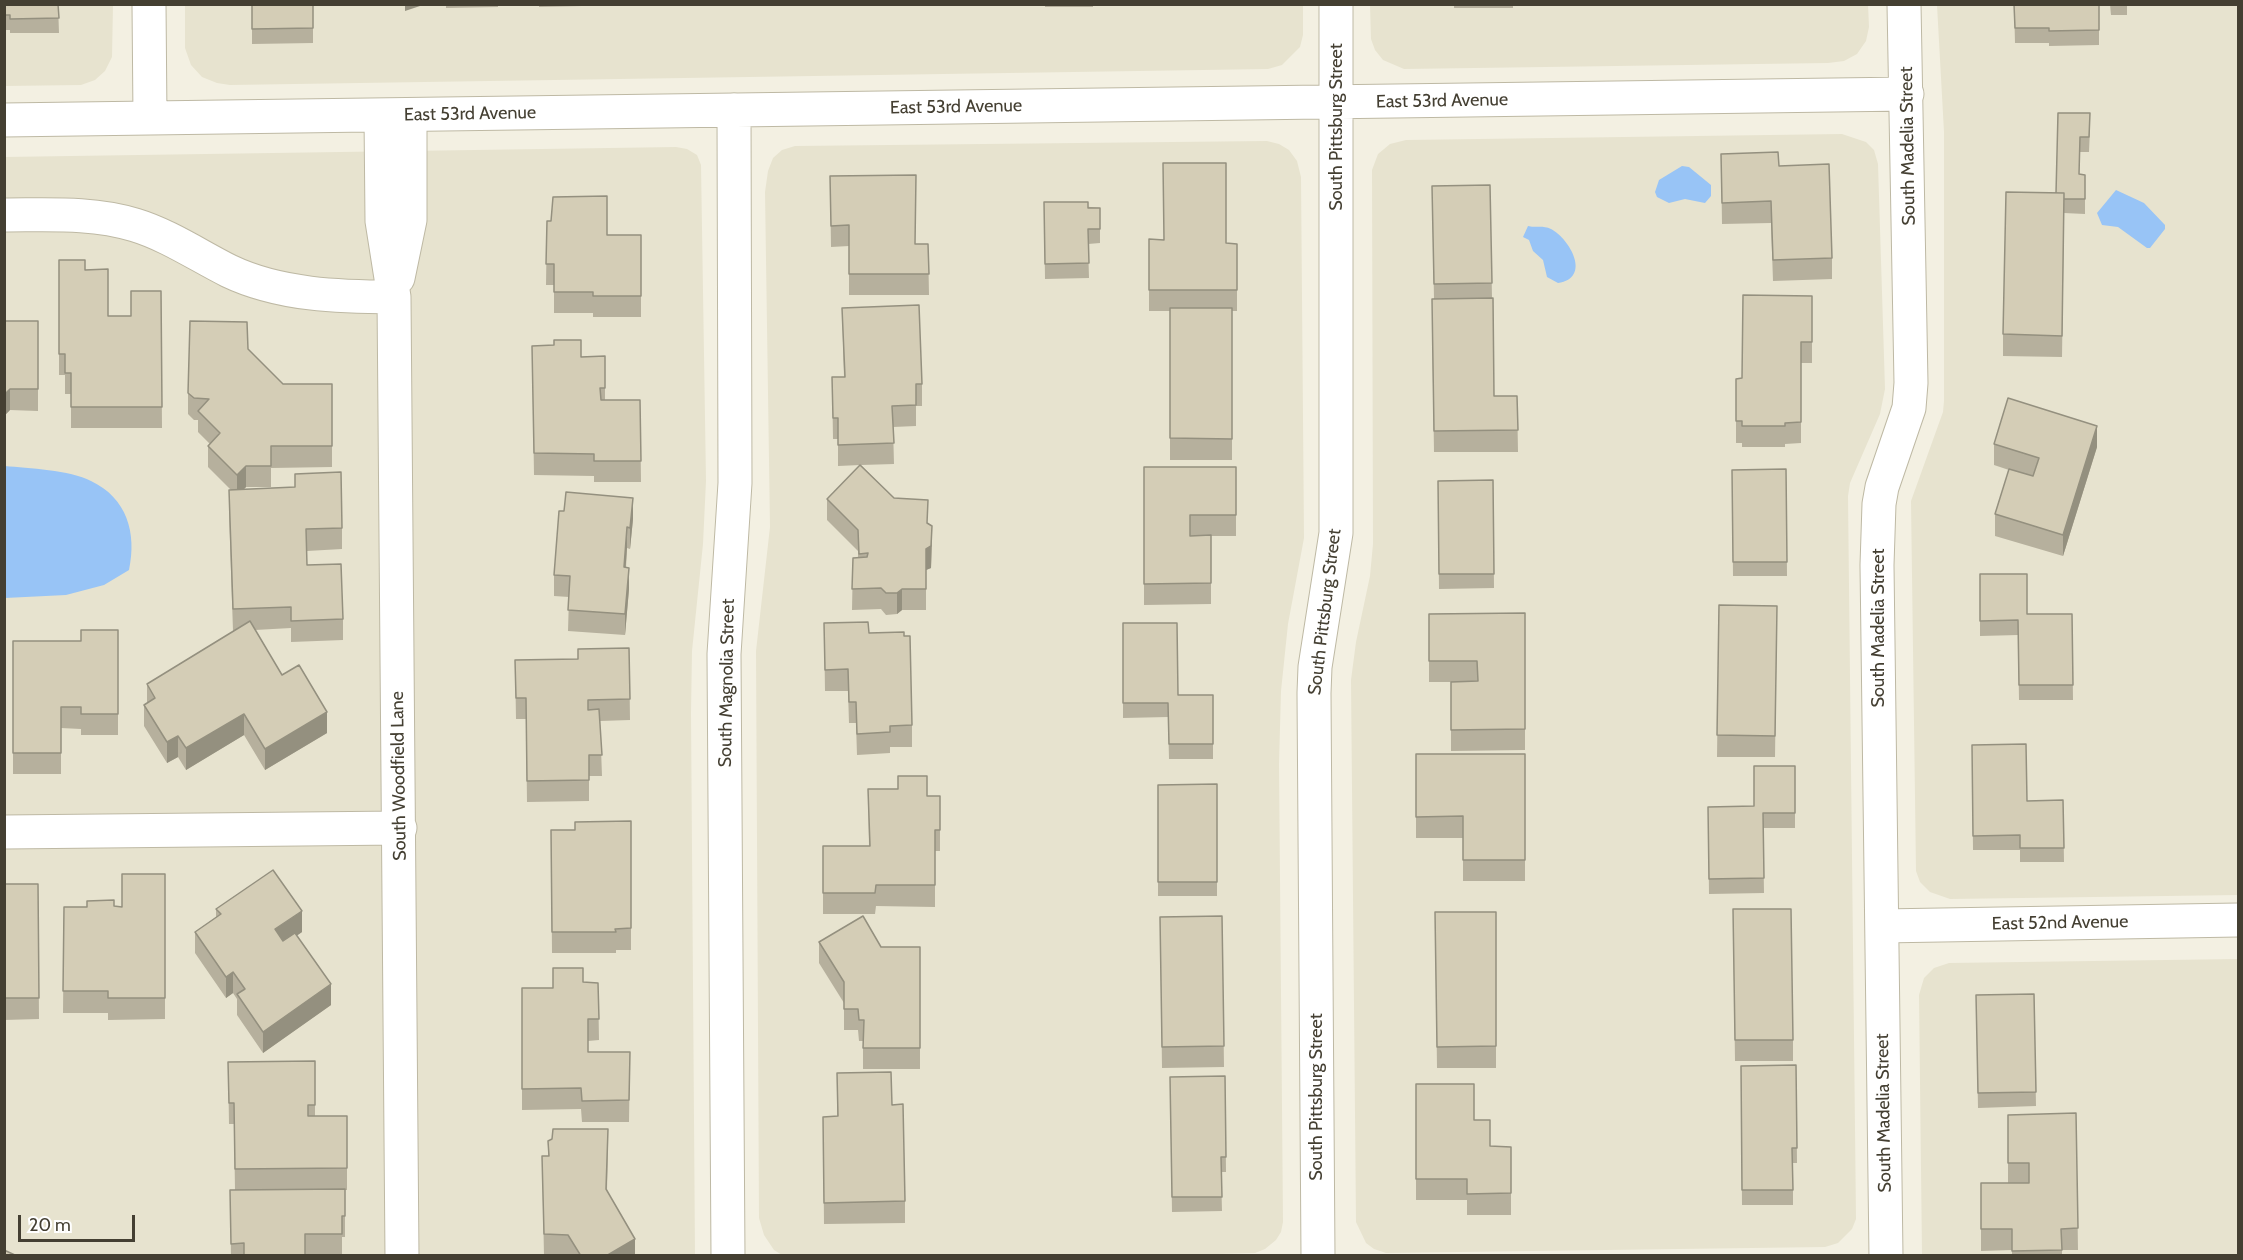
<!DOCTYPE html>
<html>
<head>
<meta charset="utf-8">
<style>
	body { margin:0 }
	#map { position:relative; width:2243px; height:1260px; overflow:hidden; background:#f3f0e2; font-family:Cabin,sans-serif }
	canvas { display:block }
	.frame { position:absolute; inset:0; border:6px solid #443f32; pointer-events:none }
	.scale { position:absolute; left:18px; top:1215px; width:117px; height:27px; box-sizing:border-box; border:3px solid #443f32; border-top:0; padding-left:8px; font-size:18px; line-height:21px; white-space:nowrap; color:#443f32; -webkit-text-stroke:4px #fff; paint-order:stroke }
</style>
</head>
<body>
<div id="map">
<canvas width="2243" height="1260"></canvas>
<div class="frame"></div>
<div class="scale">20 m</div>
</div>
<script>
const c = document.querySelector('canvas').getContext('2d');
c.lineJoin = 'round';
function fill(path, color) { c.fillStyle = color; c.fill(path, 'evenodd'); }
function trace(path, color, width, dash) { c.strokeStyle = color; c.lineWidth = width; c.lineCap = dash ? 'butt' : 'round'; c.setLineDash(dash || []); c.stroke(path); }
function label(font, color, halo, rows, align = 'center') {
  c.font = font + ' Cabin,sans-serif'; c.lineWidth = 6; c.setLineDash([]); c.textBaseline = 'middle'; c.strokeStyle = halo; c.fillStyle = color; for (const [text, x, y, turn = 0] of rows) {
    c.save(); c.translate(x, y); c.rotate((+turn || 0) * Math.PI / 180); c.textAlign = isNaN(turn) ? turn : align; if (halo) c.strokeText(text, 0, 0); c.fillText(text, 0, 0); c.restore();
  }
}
fill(new Path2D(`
	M1303 4V35L1300 47 1282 65 1268 69 230 85 217 83 202 77 191 65 185 48V5Z
	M1868 4 1869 27 1866 41 1857 54 1844 61 1828 63 1404 69 1383 60 1375 50 1371 39 1370 5Z
	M4 5H113L112 57 105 71 95 80 81 85 5 86Z
	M1937 5H2238V895L1950 899 1930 892 1920 882 1916 871 1911 501 1943 412 1944 401V132Z
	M1842 134 1866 142 1874 150 1878 164 1885 389 1880 414 1850 483 1848 496 1856 1219 1852 1229 1838 1243 1825 1247 1386 1253 1374 1249 1366 1243 1356 1222 1351 680 1356 642 1370 576 1373 544 1372 170 1378 154 1390 144 1406 140Z
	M1267 141 1279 144 1289 150 1297 161 1301 177 1304 538 1288 624 1281 691 1279 764 1283 1222 1281 1232 1276 1240 1265 1249 1255 1253 1142 1256 782 1255 774 1250 764 1235 759 1218 756 651 770 527 765 192 768 171 773 158 782 150 795 146Z
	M676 147 687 149 697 155 701 165 706 481 703 544 692 651 691 713 695 1255H5L4 157Z
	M2238 959V1255H1922L1919 995 1924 978 1934 968 1949 963Z`), '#e7e3cf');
fill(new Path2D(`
	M1682 166 1689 167 1711 185V196L1705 203 1685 199 1669 203 1657 197 1655 192 1659 180Z
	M2116 190 2144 203 2165 225V229L2150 248H2147L2118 227 2102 225 2097 213Z
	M1528 226C1536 228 1543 225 1551 229 1570 239 1592 278 1558 283L1547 277 1543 260 1533 251 1529 240 1523 237Z
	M5 466C28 468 70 470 91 481 127 498 137 533 129 570L104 585 66 595 5 598Z`), '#98c4f6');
const minor = new Path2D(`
	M149 4 150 118
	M381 116 382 221 394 297 402 1256
	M4 120 1907 94
	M4 215C49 215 93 212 135 225 168 235 199 256 229 271 279 295 340 297 394 297
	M398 278 410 220V115
	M4 832 400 828
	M1882 926 2238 920
	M728 1256 724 654 735 483 734 110
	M1318 1256 1314 693 1315 667 1336 533V4
	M1886 1256 1877 565 1879 504 1882 487 1909 408 1911 383 1904 4`);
trace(minor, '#beb9a4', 35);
trace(minor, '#fff', 33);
fill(new Path2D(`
	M4 4H58L59 33H10V30H4Z
	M252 4H313V43L252 44Z
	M446 4H498V7L446 8Z
	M539 4H582V6L539 7Z
	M798 4H878V5L798 6Z
	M1045 4H1093V7H1045Z
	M1454 4H1513V8H1454Z
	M2014 4H2099V45L2049 46V43H2015Z
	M2110 4H2127V15H2111Z
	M2058 113 2090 128 2089 152H2080L2079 174 2085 189V214L2064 213 2062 357 2003 356V334L2056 193Z
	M1721 154 1779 166 1832 258V279L1773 281 1771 223 1722 224Z
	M830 176 915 244H928L929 295H849V246L831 247Z
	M1490 185 1492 298 1434 299 1432 186Z
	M1044 202 1100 208V243L1088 244 1089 278 1045 279Z
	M547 221 607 235H641V317H593V313H554V285H546Z
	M1149 239 1237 244V311H1232V460H1170V311H1149Z
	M59 260 85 270 108 316H131L161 291 162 428H71V394H65V375H59Z
	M1812 296V363H1801V443L1785 444V447H1742V443H1736V379L1742 378Z
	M842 308 922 384V406H916V426L893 427 894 464 861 465 894 498 928 523 932 547 931 568 926 570V610H902L897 614 886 615 881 609 852 610 853 558H858V551L827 520V499L860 465 838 466V439H833L832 377H844Z
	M1432 320 1494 396H1517L1518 452H1434Z
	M4 321H38V411L10 410 4 416Z
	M532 346 581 357 605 356V400H640L641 482H594V476L534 475Z
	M248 349 283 384H332V467L271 468V487H246L244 489 342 528V549L307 551V565L343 619V640L291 642V628L255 630 282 675 327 733 265 770 244 735 186 770 178 757 167 763 144 726V705L147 704V684L235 630 233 631 229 511V490H231L208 467V446L210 444 198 432V420H194L188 414V393Z
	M1994 444 2097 447 2063 556 1995 536V514L2009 470 1994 465Z
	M1144 467H1236V536H1211V604L1144 605Z
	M1786 469 1787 576H1733L1732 470Z
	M1493 480 1494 588 1439 589 1438 481Z
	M633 519 630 549 627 548 626 568 629 589 625 635 568 631 569 597 554 596V575Z
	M1980 574 2027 614H2072L2073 700H2019L2018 635 1980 636Z
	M1719 605 1777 606 1775 757H1717Z
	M1525 613V750L1451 751V682H1429V614Z
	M824 623 869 633 912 725V747H890V753L857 755 856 723H849L848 691H825Z
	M1123 623 1178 695H1213V759H1169L1168 717 1123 718Z
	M118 630V735H81V729L61 728V774H13V641H81Z
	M629 648 630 720 600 721 602 776H589V801L527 802 526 719H516L515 660 578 659Z
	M1972 745 2027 801 2063 800 2064 862H2020V850H1973Z
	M1416 754H1525V881H1463V838H1416Z
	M1795 766V828H1763L1764 893 1709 894 1708 807 1754 806Z
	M1217 784V896H1158V785Z
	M868 789 927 796H940V851H935V907L876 906 875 914H823V846H869Z
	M631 821V950H616V953H552L551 830H575Z
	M165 874V1019L108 1020V1013H63L64 907H122Z
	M4 884H38L39 1019 4 1020Z
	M216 909 302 932 296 936 331 1005 263 1053 237 1015V999L233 993 226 998 195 953V932L216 917Z
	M1733 909 1793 1040V1061H1735Z
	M1435 912H1496V1068H1437Z
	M1222 916 1224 1067 1162 1068 1160 917Z
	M819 942 881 947H920V1069H863V1041H859L858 1030H844V1003L819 963Z
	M583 982 598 983 599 1040 588 1041V1052H630L629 1122H582L581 1109 522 1110V988H553Z
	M2034 994 2036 1106 1978 1108 1976 995Z
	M315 1061V1116H347V1190H345V1237H342V1255L231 1256 230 1190H235L234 1124H229L228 1062Z
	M1796 1065 1797 1163H1793V1205H1742L1741 1066Z
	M837 1073 905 1201V1223L824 1224 823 1117 837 1116Z
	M1225 1076 1226 1172H1221L1222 1211 1172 1212 1170 1077Z
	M1416 1084 1474 1120 1490 1146 1511 1147V1215H1467V1200H1416Z
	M2076 1113 2078 1250H2062V1256H2012V1250L1981 1251V1183H2008V1115Z
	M548 1141 608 1150 607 1190 635 1256H544L542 1156H548Z`), '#b6b09d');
fill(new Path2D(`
	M405 4H423V5L405 11Z
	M10 389V410L4 416V395Z
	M2097 426V447L2063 556V535Z
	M246 466V487L237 496V475Z
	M633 498V519L630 549V528Z
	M932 526 931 568 926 570V549Z
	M627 527V548L624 589V567Z
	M629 568V589L625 635V614Z
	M902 589V610L897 614V593Z
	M327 712V733L265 770V749Z
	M244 714V735L186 770V748Z
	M178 736V757L167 763V742Z
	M302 911V932L275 951V929Z
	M233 972V993L226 998V977Z
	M331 984V1005L263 1053V1032Z
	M635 1239V1256H606Z`), '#94907f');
const building = new Path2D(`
	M4 4H58L59 18 10 19V15H4Z
	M252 4H313V28L252 29Z
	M2014 4H2099V30L2049 31V28H2015Z
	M2058 113H2090L2089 137H2080L2079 174 2085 175V199H2064V193H2056Z
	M1778 152 1779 166 1829 164 1832 258 1773 260 1771 201 1722 203 1721 154Z
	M1163 163H1226V243L1237 244V290H1149V239L1164 240Z
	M916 175 915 244H928L929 274H849V225L831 226 830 176Z
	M1490 185 1492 283 1434 284 1432 186Z
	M2006 192 2064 193 2062 336 2003 334Z
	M607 196V235H641V296H593V292H554V264H546L547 221H551L553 197Z
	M1044 202H1088V208H1100V229H1088L1089 263 1045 264Z
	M59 260H85V270L108 269V316H131V291H161L162 407H71V373H65V354H59Z
	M1743 295 1812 296V342H1801V422L1785 423V426H1742V421H1736V379L1742 378Z
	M1493 298 1494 396H1517L1518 430 1434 431 1432 299Z
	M919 305 922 384H916V405L892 406 894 443 838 445V418H833L832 377H845L842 308Z
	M1170 308H1232V439L1170 438Z
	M4 321H38V389H10L4 395Z
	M190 321 247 322 248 349 283 384H332V446H271V466H246L237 475 208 446 220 433 198 411 209 399 194 398 188 393Z
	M554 340H581V357L605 356V388H600L601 400H640L641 461H594V454L534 453 532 346 554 345Z
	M2008 398 2097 426 2063 535 1995 514 2009 469 2033 476 2039 458 1994 444Z
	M860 465 894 498 928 500 927 523 932 526 931 546 926 549V589H902L897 593H886L881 588 852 589 853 558 867 557 868 553 859 554 858 530 827 499Z
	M1144 467H1236V515H1190V536L1211 535V583L1144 584Z
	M1786 469 1787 562H1733L1732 470Z
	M341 472 342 528 306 529 307 565 341 564 343 619 291 621V607L233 609 229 490 295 487V474Z
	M1493 480 1494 574H1439L1438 481Z
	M566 492 633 498 630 528 627 527 624 567 629 568 625 614 568 610 570 576 554 575 559 511H564Z
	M1980 574H2027V614H2072L2073 685H2019L2018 620 1980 621Z
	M1719 605 1777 606 1775 736 1717 735Z
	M1525 613V729L1451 730V682L1478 681 1477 661H1429V614Z
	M250 621 282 675 299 665 327 712 265 749 244 714 186 748 178 736 167 742 144 705 155 698 147 684Z
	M868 622 869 633 904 632V636H910L912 725 890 726V732L857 734 856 702H849L848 669 825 670 824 623Z
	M1123 623H1177L1178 695H1213V744H1169L1168 703H1123Z
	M81 630H118V714H81V707H61V753H13V641H81Z
	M629 648 630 699 588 700V710L599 709 602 755H589V780L527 781 526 698H516L515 660 578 659V649Z
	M2026 744 2027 801 2063 800 2064 848H2020V835L1973 836 1972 745Z
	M1416 754H1525V860H1463V816L1416 817Z
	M1754 766H1795V813H1763L1764 878 1709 879 1708 807 1754 806Z
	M898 776H927V796H940V830H935V885H876L875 893H823V846H870L868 789H898Z
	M1217 784V882H1158V785Z
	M631 821V928L615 929 616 932H552L551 830H575V822Z
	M273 870 302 911 275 929 283 941 295 933 331 984 263 1032 237 994 245 989 233 972 226 977 195 932 221 914 216 909Z
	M122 874H165V998H108V991H63L64 907H87V901L114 900V906L122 907Z
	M4 884H38L39 998H4Z
	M1733 909H1791L1793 1040H1735Z
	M1435 912H1496V1046L1437 1047Z
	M863 916 881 947H920V1048H863L864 1020H859L858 1009H844V982L819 942Z
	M1222 916 1224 1046 1162 1047 1160 917Z
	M553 968H583V982L598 983 599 1019H588V1052H630L629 1100 582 1101 581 1088 522 1089V988H553Z
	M2034 994 2036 1092 1978 1093 1976 995Z
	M315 1061V1105H308V1116H347V1168L235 1169 234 1103H229L228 1062Z
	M1796 1065 1797 1148H1792L1793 1190H1742L1741 1066Z
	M891 1072 892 1105 903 1104 905 1201 824 1203 823 1117 838 1116 837 1073Z
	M1225 1076 1226 1157H1221L1222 1197H1172L1170 1077Z
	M1416 1084H1474V1120H1490V1146L1511 1147V1193L1467 1194V1179H1416Z
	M2076 1113 2078 1228 2061 1229 2062 1250 2012 1251V1229H1981V1183H2029V1163H2008V1115Z
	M553 1129H608L606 1189 635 1239 606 1256H581L568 1235 544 1234 542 1156H549L548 1141 552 1139Z
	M345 1189V1216H342V1234H305V1256H244V1243L231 1244 230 1190Z
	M4 1250 17 1256H4Z`);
fill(building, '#d4cdb6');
trace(building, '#94907f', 1.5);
label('18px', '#443f32', '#fff', [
	["East 53rd Avenue",1442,101,-1],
	["East 53rd Avenue",956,107,-1],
	["East 53rd Avenue",470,114,-1],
	["South Pittsburg Street",1337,127,-90],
	["South Madelia Street",1908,146,-91],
	["South Pittsburg Street",1325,612,-83],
	["South Madelia Street",1879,628,-90],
	["South Magnolia Street",727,683,-89],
	["South Woodfield Lane",399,776,-91],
	["East 52nd Avenue",2060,923,-1],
	["South Pittsburg Street",1317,1097,-90],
	["South Madelia Street",1884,1113,-91]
]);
</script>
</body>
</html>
